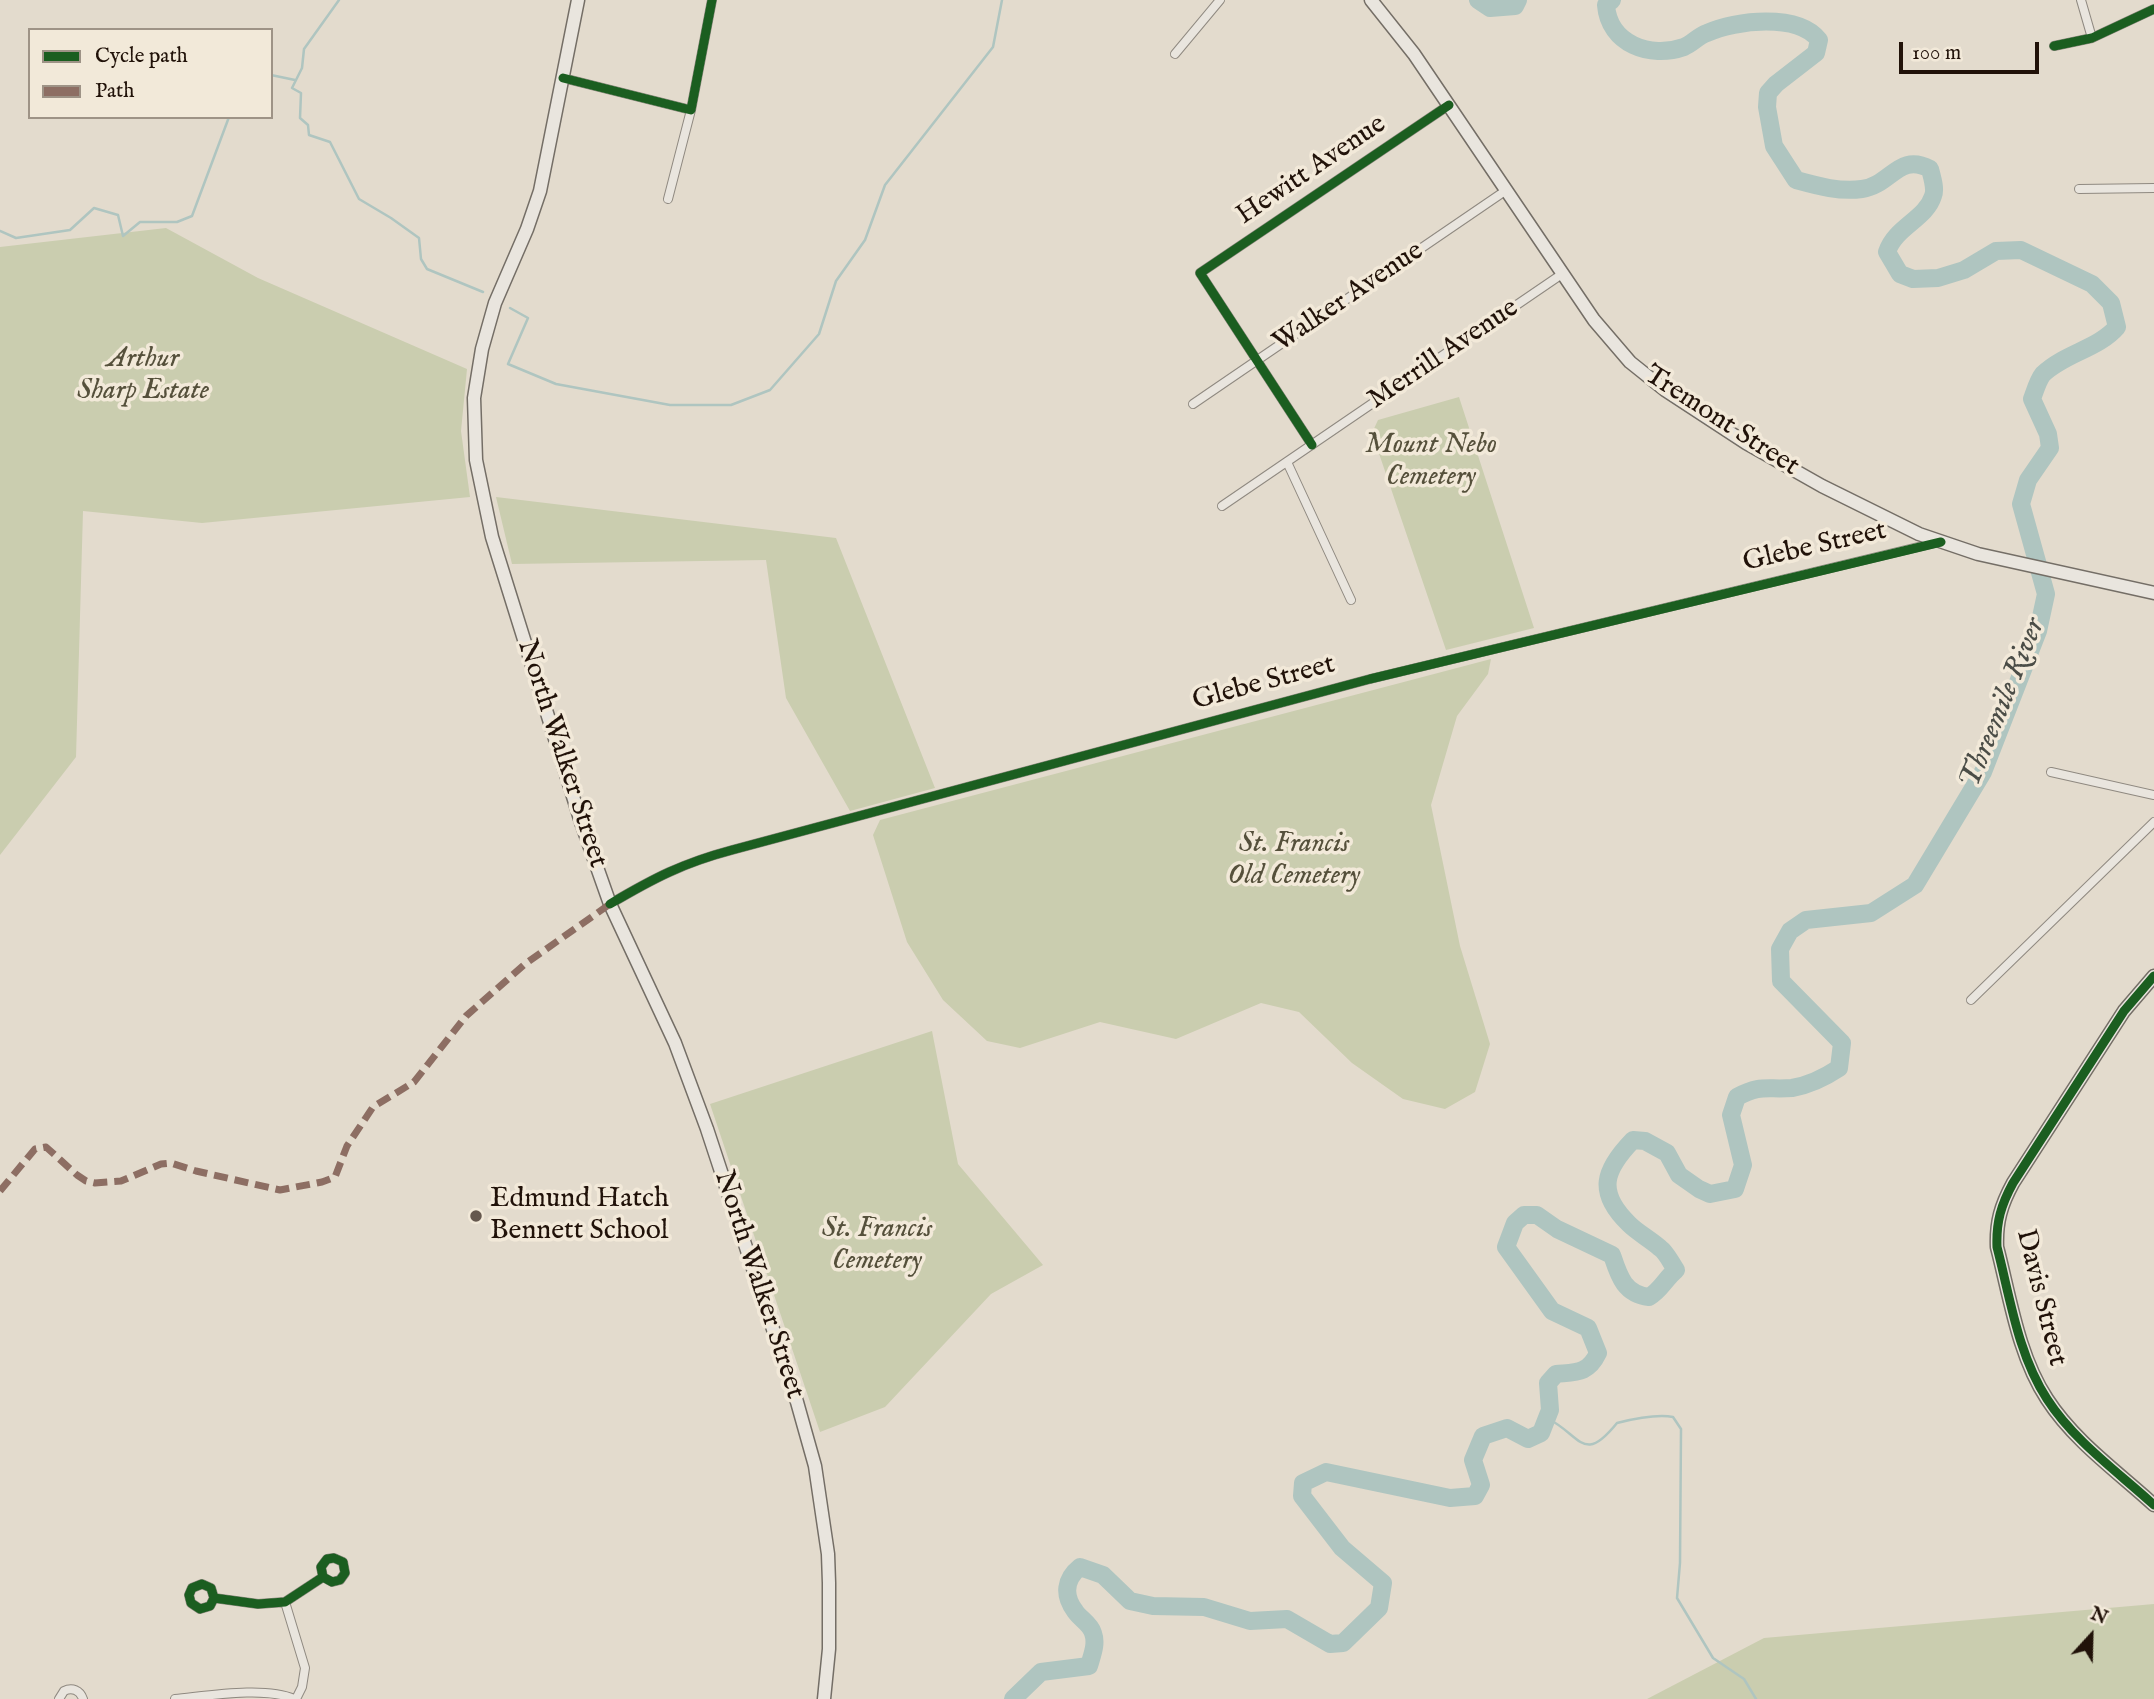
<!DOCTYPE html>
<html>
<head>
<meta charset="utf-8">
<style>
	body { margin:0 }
	#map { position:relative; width:2154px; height:1699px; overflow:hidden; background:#e3dbcd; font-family:"IM FELL English",serif }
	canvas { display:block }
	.legend { position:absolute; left:28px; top:28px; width:245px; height:91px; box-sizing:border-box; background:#f2e9d9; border:2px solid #9e9386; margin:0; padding:9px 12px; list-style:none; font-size:21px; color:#211209 }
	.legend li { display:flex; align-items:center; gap:14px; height:35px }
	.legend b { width:35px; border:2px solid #9e9386 }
	.north { position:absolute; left:2056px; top:1601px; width:70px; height:70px; -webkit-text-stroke:5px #f2e9d9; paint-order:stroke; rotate:22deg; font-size:19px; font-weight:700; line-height:28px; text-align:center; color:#211209 }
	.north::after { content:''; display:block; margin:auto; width:24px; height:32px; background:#211209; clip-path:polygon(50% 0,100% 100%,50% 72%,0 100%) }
	.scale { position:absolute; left:1899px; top:42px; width:140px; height:32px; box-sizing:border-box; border:4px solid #211209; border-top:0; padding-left:9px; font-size:21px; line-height:24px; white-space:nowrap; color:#211209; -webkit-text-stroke:5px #f2e9d9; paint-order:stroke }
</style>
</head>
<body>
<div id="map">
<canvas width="2154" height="1699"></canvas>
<ul class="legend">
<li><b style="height:9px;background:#1b5e20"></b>Cycle path</li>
<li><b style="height:9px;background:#8d6e63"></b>Path</li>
</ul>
<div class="north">N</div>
<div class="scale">100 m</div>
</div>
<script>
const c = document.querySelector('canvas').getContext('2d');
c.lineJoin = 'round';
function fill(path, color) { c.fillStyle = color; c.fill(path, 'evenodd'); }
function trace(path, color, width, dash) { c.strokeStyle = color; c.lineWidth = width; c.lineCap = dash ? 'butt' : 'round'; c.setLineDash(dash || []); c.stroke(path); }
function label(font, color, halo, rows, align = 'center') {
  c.font = font + ' "IM FELL English",serif'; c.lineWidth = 7; c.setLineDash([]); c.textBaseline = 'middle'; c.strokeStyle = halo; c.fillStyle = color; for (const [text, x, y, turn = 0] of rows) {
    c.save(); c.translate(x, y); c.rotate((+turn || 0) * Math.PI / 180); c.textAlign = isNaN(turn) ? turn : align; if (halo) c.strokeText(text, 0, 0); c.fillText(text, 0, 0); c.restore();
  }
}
fill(new Path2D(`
	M166 228 258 278 467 369 461 431 470 497 202 523 83 511 76 757 0 855V247Z
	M1459 397 1534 628 1446 650 1372 433 1378 420Z
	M496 497 836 538 935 788 850 811 786 698 766 560 512 564Z
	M1491 659 1488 674 1457 716 1431 805 1460 946 1490 1044 1475 1092 1445 1109 1403 1099 1352 1063 1299 1012 1261 1003 1176 1039 1100 1022 1020 1048 987 1041 943 1000 907 942 873 835 880 820Z
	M932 1031 958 1164 1043 1265 991 1294 885 1407 820 1432 710 1104Z
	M2154 1604V1699H1647L1764 1638Z`), '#cacdaf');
trace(new Path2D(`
	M339 0 304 49 302 68 292 88 301 93 300 118 308 125 309 135 330 142 359 199 391 218 419 238 421 259 427 269 483 292
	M271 75 295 80
	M0 231 16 238 70 230 94 208 118 215 123 236 140 222H177L192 216 229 117
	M510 308 528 318 508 364 556 384 670 405H731L770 390 819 334 836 281 865 240 885 185 993 47 1002 0
	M1547 1418C1582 1436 1583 1465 1617 1423 1633 1419 1657 1414 1673 1417L1681 1429 1680 1563 1677 1598 1713 1658 1744 1679 1756 1699`), '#afc5c0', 2.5);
trace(new Path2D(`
	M1478 0 1490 8 1515 6 1518 0
	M1013 1699 1041 1672 1089 1666C1092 1655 1097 1644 1093 1633 1090 1623 1080 1619 1075 1611 1063 1595 1065 1579 1080 1567L1103 1575 1130 1601 1153 1606 1204 1607 1250 1621 1287 1619 1330 1644 1343 1643 1379 1608 1383 1583 1342 1548 1302 1496 1303 1483 1326 1472 1450 1498 1475 1496 1481 1485 1473 1460 1483 1436 1507 1428 1528 1439 1541 1433 1550 1410 1548 1383 1556 1374C1576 1372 1588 1374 1598 1353L1588 1328 1552 1311 1506 1247 1515 1223 1524 1215H1537L1557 1229 1612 1255C1619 1276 1624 1294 1649 1297 1661 1290 1665 1279 1676 1270 1671 1263 1667 1253 1660 1248 1650 1239 1638 1233 1629 1224 1596 1192 1604 1170 1633 1140L1645 1141 1667 1153 1679 1175 1699 1189 1710 1194 1735 1189 1743 1165 1731 1115 1737 1097C1761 1084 1767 1090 1792 1088 1810 1085 1824 1078 1839 1068L1842 1043 1781 981 1780 949 1790 931 1806 920 1871 913 1915 885 1983 772 2038 631 2046 594 2021 504 2028 480 2050 448 2048 434 2032 399C2035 391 2038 380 2043 374 2065 353 2098 349 2117 327L2111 303 2092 284 2021 250 1996 251 1964 270 1938 278 1913 279 1900 274 1887 252C1895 227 1926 219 1933 196 1936 189 1932 177 1930 169 1899 152 1891 185 1862 189 1839 192 1818 186 1796 180L1774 146 1767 107 1768 93 1776 84 1816 53 1819 40C1798 13 1736 20 1707 33 1698 36 1692 44 1684 47 1650 59 1609 44 1606 5L1612 0`), '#afc5c0', 18);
const street = new Path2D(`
	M2081 0 2092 38
	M2054 46 2092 38 2154 9
	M1175 54 1220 0
	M563 78 691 110 712 0
	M2079 189 2154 188
	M668 199 691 110
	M1193 404 1505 191
	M1312 445 1200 273 1449 105
	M1287 462 1351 600
	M1222 506 1562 274
	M2051 772 2154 795
	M610 904C654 878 683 863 732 850L1370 679 1939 542
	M1971 1000 2154 822
	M214 1598 211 1588 202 1584 192 1588 189 1595 191 1603 200 1609 210 1606 214 1598 258 1604 285 1602 323 1577 321 1567 327 1559 334 1558 343 1562 345 1573 340 1580 332 1582 323 1577
	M285 1602 305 1668 302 1687 296 1699
	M59 1699 64 1691C72 1687 80 1690 83 1699
	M175 1699C207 1696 265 1686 294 1699`);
const secondary = new Path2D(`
	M578 0 540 191 527 229 495 303 482 349 474 398 476 460 492 537 581 822 610 904 675 1043 707 1129 797 1402 815 1466 828 1554 829 1583V1649L824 1699
	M1371 0 1414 54 1594 320 1630 362 1665 390 1746 443 1822 486 1919 534 1978 554 2154 593
	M2154 976 2124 1011 2013 1183C2001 1205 1996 1222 1997 1247 2010 1297 2018 1355 2047 1399 2074 1441 2118 1472 2154 1505`);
trace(street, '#8f8980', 10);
trace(secondary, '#746e66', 15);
trace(street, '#e9e5de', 8);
trace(secondary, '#e9e5de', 12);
trace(new Path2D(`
	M0 1191 35 1149 46 1147 77 1175 86 1181 95 1183 121 1181 161 1164 171 1163 196 1171 280 1190 322 1182 335 1177 347 1146 373 1107 414 1082 466 1016 525 964 610 904`), '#8d6e63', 7, [14, 7]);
trace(new Path2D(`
	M2054 46 2092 38 2154 9
	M563 78 691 110 712 0
	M1312 445 1200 273 1449 105
	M610 904C654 878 683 863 732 850L1370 679 1941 542
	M2154 976 2124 1011 2013 1183C2001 1205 1996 1222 1997 1247 2010 1297 2018 1355 2047 1399 2074 1441 2118 1472 2154 1505
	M214 1598 211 1588 202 1584 192 1588 189 1595 191 1603 200 1609 210 1606 214 1598 258 1604 285 1602 323 1577 321 1567 327 1559 334 1558 343 1562 345 1573 340 1580 332 1582 323 1577`), '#1b5e20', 9);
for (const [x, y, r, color] of [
	[476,1216,7,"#65584e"]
]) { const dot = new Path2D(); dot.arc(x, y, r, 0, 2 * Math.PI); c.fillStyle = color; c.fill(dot); trace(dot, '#f2e9d9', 2.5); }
label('28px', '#211209', '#f2e9d9', [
	["Hewitt Avenue",1312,171,-34],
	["Walker Avenue",1349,298,-34],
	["Merrill Avenue",1444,355,-34],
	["Tremont Street",1721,422,33],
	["Glebe Street",1815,548,-13],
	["Glebe Street",1264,684,-15],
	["North Walker Street",561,754,72],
	["North Walker Street",758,1285,72],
	["Davis Street",2040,1298,76]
]);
label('italic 28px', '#55503b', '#f2e9d9', [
	["Arthur",143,360],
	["Sharp Estate",143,392],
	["Mount Nebo",1431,446],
	["Cemetery",1431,478],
	["St. Francis",1294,845],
	["Old Cemetery",1294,877],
	["St. Francis",877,1230],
	["Cemetery",877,1262]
]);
label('28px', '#211209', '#f2e9d9', [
	["Edmund Hatch",490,1200],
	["Bennett School",490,1232]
], 'left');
label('italic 30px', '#4b4d47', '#f2e9d9', [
	["Threemile River",2004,704,-68]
]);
</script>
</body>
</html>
